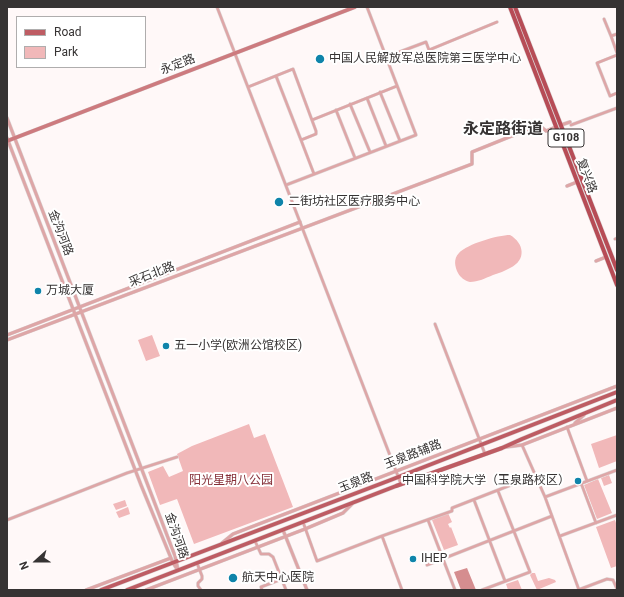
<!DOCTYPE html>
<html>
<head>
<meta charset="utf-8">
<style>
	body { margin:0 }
	#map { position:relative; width:624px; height:597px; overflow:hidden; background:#fff8f8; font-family:Roboto,sans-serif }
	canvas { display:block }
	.frame { position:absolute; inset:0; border:8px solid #363333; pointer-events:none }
	.legend { position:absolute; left:16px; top:16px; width:130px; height:52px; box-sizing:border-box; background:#fff; border:1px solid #afadad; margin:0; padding:5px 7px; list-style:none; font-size:12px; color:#363333 }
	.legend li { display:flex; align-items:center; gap:8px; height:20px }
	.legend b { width:20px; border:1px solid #afadad }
	.north { position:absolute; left:16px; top:541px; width:40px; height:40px; -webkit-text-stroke:3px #fff; paint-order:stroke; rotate:249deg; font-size:11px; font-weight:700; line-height:16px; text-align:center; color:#363333 }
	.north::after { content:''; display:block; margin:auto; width:14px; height:18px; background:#363333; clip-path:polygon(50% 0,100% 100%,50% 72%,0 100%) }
</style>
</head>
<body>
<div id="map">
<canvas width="624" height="597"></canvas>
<div class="frame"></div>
<ul class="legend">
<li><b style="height:5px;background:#be5c63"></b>Road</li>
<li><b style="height:11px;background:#f1b8b9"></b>Park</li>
</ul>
<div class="north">N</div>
</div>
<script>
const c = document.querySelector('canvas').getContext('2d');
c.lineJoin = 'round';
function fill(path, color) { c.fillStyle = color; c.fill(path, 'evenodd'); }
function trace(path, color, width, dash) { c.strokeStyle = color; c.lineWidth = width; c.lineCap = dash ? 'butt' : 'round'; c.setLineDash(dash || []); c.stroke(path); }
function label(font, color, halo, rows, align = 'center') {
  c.font = font + ' Roboto,"Noto Sans SC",sans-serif'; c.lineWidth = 4; c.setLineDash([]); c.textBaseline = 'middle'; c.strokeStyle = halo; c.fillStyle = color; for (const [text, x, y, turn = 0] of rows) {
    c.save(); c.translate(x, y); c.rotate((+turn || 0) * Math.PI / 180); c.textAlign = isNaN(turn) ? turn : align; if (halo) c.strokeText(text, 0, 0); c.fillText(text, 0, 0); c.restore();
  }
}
fill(new Path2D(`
	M510 235C524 243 527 260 510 268 505 271 499 273 493 275 486 278 478 282 470 282 465 281 460 277 458 273 455 267 453 259 459 253 467 244 498 235 510 235Z
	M152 335 160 356 146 361 138 340Z
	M249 424 254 438 265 434 293 507 194 544 177 499 160 505 148 472 163 466 169 477 183 471 177 454 192 446Z
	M617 435V461L599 468 591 444Z
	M609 475 612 483 604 486 601 478Z
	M598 479 612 513 597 519 584 485Z
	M125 500 127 506 116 510 113 504Z
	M128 507 130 514 119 518 116 512Z
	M448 513 452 522 448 524 450 528 451 527 458 545 444 550 432 520Z
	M615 520 617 526V566L611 568 596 527Z
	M532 573H535L538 581 549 578 555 580 556 582 537 590 530 575Z
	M518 580 522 590H508L506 584Z`), '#f1b8b9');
fill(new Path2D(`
	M467 568 476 590H461L454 572Z`), '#d58d8f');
const minor = new Path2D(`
	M217 7 401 484
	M604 19 611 36
	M617 34 611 36 617 53
	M617 55 597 63 610 96 617 93
	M386 57 426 42 429 50 497 22
	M248 87 293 69 316 131V134L301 140 276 76
	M380 92 400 141
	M367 98 386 146
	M350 104 370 152
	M336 110 355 158
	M312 120 397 86
	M571 125 617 108
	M301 140 314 174
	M286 185 416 135 367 7
	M615 239 617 238
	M435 324 485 454
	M567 427 587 481
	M522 445 545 497 579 590
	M581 483 596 523
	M545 497 617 470
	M474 500 505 581
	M7 520 127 473 177 457
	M428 520 455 590
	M303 522 317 561 382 536
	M560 536 617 515
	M255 541 261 554H269L273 557 286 590
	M197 563 202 576V579L198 583V586L201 590
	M427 565 552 516
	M262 590 261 587 282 579
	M402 590 382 536 452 511V508L534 476
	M482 590 530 572 498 491
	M578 590 607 579 613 580 617 589`);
const tertiary = new Path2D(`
	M7 118 175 556 178 570
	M561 125 570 122
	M7 138 141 485 173 563 177 569
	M567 186 577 182
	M596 261 606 257
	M7 335 300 222
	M7 340 472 164V152L539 125 546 131 556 127
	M575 423 584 415
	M506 447 522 445 617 408
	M283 530 307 590
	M222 543 233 534 617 386
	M86 590 171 558
	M146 590 305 529 343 513 352 504`);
const secondary = new Path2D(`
	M7 141 355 7`);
const primary = new Path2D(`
	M101 590 388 481 617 392
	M127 590 396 486 502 448 522 439 617 400`);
const trunk = new Path2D(`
	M510 7 617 285
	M515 7 617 270`);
trace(minor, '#dbd5d5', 3.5);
trace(tertiary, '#dbd5d5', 4);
trace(secondary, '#dbd5d5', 4.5);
trace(primary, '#dbd5d5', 5);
trace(trunk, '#dbd5d5', 5);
trace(minor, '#dea6a7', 2.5);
trace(tertiary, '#dea6a7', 3);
trace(secondary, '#cd7b7f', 3.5);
trace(primary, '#be5c63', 4);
trace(trunk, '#b74c56', 4);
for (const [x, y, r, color] of [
	[320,59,5,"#0f84aa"],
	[279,202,5,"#0f84aa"],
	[38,291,4,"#0f84aa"],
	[166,346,4,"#0f84aa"],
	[578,481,4,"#0f84aa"],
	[413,559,4,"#0f84aa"],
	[233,578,5,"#0f84aa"]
]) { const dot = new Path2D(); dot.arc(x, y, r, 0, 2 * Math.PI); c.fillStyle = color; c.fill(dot); trace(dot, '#fff', 1.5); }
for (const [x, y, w] of [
	[566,138,36]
]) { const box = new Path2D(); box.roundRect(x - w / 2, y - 9, w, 18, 3); c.fillStyle = '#fff'; c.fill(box); trace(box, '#363333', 1); }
label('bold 11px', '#363333', null, [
	["G108",566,138]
]);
label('12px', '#363333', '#fff', [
	["中国人民解放军总医院第三医学中心",329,59],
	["二街坊社区医疗服务中心",288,202],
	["万城大厦",46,291],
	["五一小学(欧洲公馆校区)",174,346],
	["中国科学院大学（玉泉路校区）",570,481,"right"],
	["IHEP",421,559],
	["航天中心医院",242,578]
], 'left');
label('12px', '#363333', '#fff', [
	["永定路",178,65,-21],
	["复兴路",586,176,69],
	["金沟河路",60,233,69],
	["采石北路",152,275,-21],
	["玉泉路辅路",413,455,-21],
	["玉泉路",356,483,-21],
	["金沟河路",176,536,71]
]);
label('12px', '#852f38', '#fff', [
	["阳光星期八公园",231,481]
]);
label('bold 16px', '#363333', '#fff', [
	["永定路街道",503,130]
]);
</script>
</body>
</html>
